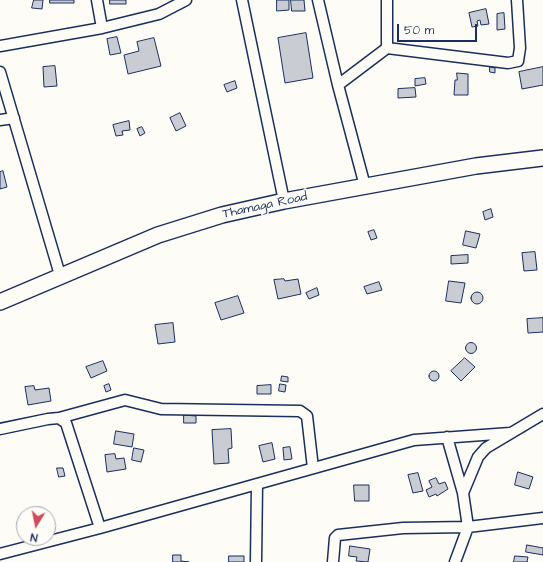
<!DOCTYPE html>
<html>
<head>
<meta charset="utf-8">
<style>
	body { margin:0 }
	#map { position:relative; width:543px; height:562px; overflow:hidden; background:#fdfcf7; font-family:"Architects Daughter",sans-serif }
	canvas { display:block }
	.north { position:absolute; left:16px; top:506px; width:40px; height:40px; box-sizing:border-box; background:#fdfcf7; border:1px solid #a3aaba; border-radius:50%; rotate:190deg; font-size:11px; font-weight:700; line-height:16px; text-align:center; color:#1b2f5e }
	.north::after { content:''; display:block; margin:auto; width:14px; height:18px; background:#d1495b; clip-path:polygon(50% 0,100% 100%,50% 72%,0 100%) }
	.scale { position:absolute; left:397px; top:24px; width:80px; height:18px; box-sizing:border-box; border:2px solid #1b2f5e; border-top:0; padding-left:5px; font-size:12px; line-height:14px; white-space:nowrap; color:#1b2f5e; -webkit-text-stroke:3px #fdfcf7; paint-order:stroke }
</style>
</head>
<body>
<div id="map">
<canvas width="543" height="562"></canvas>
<div class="north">N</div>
<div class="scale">50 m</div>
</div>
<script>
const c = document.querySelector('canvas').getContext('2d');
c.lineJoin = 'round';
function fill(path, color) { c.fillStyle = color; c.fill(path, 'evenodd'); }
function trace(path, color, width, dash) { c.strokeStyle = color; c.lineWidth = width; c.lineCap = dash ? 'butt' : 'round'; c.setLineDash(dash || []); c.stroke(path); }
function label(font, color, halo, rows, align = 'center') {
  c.font = font + ' "Architects Daughter",sans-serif'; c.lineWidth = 3; c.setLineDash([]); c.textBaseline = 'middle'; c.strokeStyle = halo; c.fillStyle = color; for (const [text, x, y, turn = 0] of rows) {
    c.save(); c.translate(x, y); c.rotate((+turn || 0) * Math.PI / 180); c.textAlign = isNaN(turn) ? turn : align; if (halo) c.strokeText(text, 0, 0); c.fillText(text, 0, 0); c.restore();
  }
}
const building = new Path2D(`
	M34 0H43L42 9 32 8Z
	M50 0H74V3H50Z
	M110 0H126V4H110Z
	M277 0H289V10L277 11Z
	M291 0H304L305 11H292Z
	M486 9 489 24 481 25 480 20 477 21 478 26 472 27 469 13Z
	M504 13 505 29 497 30V14Z
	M306 33 313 78 285 83 278 38Z
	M117 37 121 53 110 55 107 39Z
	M154 38 161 66 128 74 124 55 139 51 137 42Z
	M55 66 57 86 44 87 43 67Z
	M490 67 495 68V73L490 72Z
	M543 67V85L522 89 519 72Z
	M457 73 468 74V95H454L455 80H457Z
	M425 78 426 84 415 86V79Z
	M235 81 237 88 227 92 224 85Z
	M415 88 416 97 398 98V89Z
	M180 113 186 126 176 131 170 118Z
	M129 121 130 130 122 131 123 135 116 136 113 125Z
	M142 127 145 133 140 136 137 129Z
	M3 171 7 187 0 189V172Z
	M491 209 493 217 485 220 483 212Z
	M374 230 377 238 371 240 368 232Z
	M466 231 480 234 476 248 463 245Z
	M535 252 537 270 524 271 522 253Z
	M468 255V263L451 264V256Z
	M284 279 285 281 298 279 301 294 278 299 274 280Z
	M449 281 465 283 461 303 446 301Z
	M379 282 382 290 367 294 364 287Z
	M317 288 319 295 309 299 306 293Z
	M471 298a6 6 0 1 1 12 0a6 6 0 1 1-12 0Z
	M238 296 244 313 221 320 215 303Z
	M543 318V332L528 333 527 319Z
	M173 323 175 342 158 344 155 325Z
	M465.5 348a5.5 5.5 0 1 1 11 0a5.5 5.5 0 1 1-11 0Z
	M465 358 475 367 461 381 451 371Z
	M103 361 107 371 91 378 86 367Z
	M429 376a5 5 0 1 1 10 0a5 5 0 1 1-10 0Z
	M282 376 288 377V382L281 381Z
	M109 384 111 390 106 392 104 386Z
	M280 384 286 385 285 392 279 391Z
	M271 385V394H257V386Z
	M34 386 35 390 49 388 51 401 28 405 25 387Z
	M184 415 196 416V423H184Z
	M231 429 232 448 228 449 229 463 214 464 212 430Z
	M116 431 134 434 132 447 114 444Z
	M272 443 275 459 263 462 259 446Z
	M290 447 292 459 284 460 283 448Z
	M134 448 144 450 141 462 132 460Z
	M115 454 116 459 124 458 126 469 107 472 105 455Z
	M57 468H63L65 476 59 477Z
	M518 472 533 477 529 489 515 485Z
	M418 473 423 491 413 493 408 475Z
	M436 478 439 484 445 482 448 489 437 496 436 494 429 497 426 490 432 487 429 481Z
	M354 485H369V501H355Z
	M527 545 543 548V555L526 552Z
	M350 546 370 549 368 562 356 561 357 557 349 556Z
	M173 555H181V561L189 562H173Z
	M229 556H244V562H229Z
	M515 556 528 557 527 562H514Z`);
fill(building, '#c9ccd3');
trace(building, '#1b2f5e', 1);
const street = new Path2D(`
	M97 0 102 28
	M242 0 284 201
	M318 0 338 85 365 186
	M0 46 102 28 159 14 186 0
	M387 48 508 63 518 61 520 48 517 0
	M0 72 60 275
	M338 85 387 48V0
	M0 120 14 118
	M59 418 125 400 161 409 300 411 307 416 313 468
	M0 429 48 419 59 418 66 423 100 528 414 440 510 433
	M447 437 463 493
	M0 554 100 528
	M256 562 257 484
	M333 562 335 538 338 535 403 528 468 527 543 518
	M455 562 468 527 463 493 478 457 486 448 543 414`);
const secondary = new Path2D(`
	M0 302 158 235 222 215 284 201 476 166 543 158`);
trace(street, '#1b2f5e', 13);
trace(secondary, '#1b2f5e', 18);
trace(street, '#fdfcf7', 10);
trace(secondary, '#fdfcf7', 15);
label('13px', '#1b2f5e', '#fdfcf7', [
	["Thamaga Road",265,206,-12]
]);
</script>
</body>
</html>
